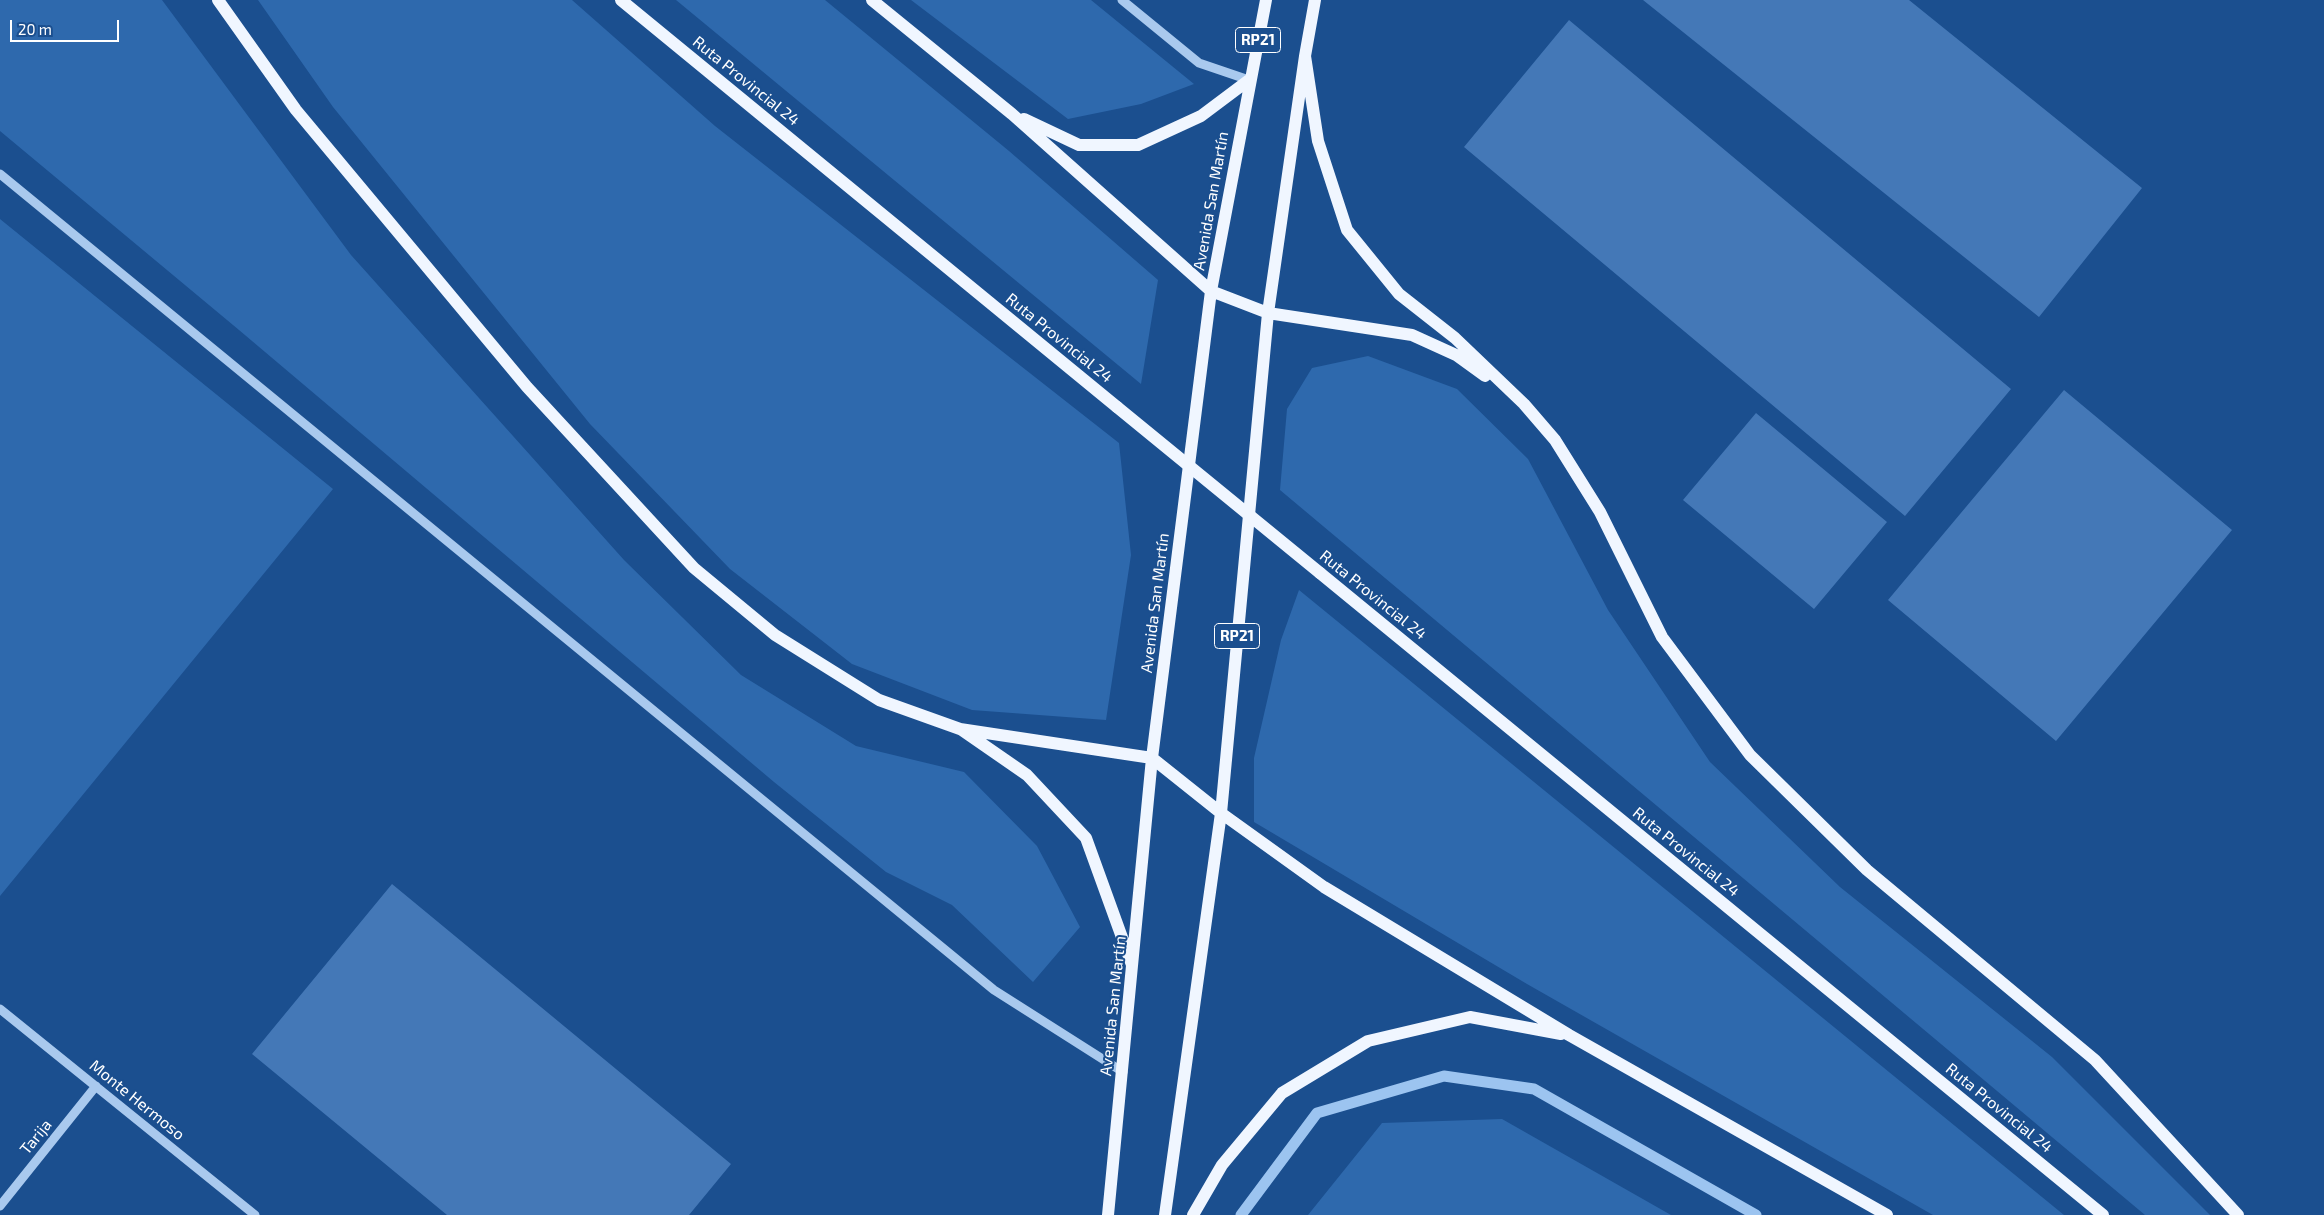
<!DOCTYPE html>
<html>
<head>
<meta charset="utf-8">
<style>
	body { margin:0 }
	#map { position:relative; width:2324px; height:1215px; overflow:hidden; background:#1b4f8f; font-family:"Exo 2",sans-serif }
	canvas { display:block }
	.scale { position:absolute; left:10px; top:20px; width:109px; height:22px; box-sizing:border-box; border:2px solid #fff; border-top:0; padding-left:6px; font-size:15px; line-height:18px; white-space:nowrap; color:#fff; -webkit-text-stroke:4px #1b4f8f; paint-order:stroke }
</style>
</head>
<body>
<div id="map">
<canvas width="2324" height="1215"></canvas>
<div class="scale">20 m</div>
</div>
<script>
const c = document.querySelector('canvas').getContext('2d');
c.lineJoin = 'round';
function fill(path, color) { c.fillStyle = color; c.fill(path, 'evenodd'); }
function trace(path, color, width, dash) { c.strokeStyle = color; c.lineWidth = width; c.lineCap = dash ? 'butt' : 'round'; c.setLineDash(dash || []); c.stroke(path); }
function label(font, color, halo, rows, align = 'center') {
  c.font = font + ' "Exo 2",sans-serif'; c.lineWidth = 4; c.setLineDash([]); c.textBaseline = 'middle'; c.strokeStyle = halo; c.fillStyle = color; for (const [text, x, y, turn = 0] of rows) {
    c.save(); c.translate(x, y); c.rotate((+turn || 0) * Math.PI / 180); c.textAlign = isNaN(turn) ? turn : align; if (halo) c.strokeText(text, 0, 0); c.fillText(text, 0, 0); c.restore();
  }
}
fill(new Path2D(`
	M0 0H162L351 255 624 560 741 675 856 746 964 772 1037 846 1080 927 1033 982 952 905 886 872 774 782 239 330 0 131Z
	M258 0H572L715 126 1119 443 1131 555 1106 720 972 710 852 664 730 569 590 424 333 107Z
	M676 0H825L1009 151 1158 280 1141 384Z
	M911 0H1091L1194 84 1141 104 1068 119Z
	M0 219 333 489 0 896Z
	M1368 356 1457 389 1528 459 1608 610 1710 762 1840 887 2052 1057 2210 1215H2145L1280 490 1287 409 1312 368Z
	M1299 590 2064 1215H1933L1527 984 1254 822V758L1281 640Z
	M1502 1119 1671 1215H1308L1382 1123Z`), '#2e69ad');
trace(new Path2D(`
	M1241 1215 1317 1113 1444 1076 1534 1089 1756 1215`), '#9cc4f0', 11);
fill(new Path2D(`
	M1643 0H1909L2142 188 2039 317Z
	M1569 20 2011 389 1905 516 1464 147Z
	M2064 390 2232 530 2056 741 1888 600Z
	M1756 413 1887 522 1814 609 1683 500Z
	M392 884 731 1164 689 1215H447L252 1054Z`), '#4478b7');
trace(new Path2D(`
	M1122 0 1199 63 1249 80
	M0 174 994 990 1123 1072
	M0 1009 255 1215
	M0 1206 96 1086`), '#a9c9ee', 9);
trace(new Path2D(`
	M218 0 296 110 527 387 694 568 775 635 879 700 960 729 1152 758 1221 813 1324 887 1569 1035 1887 1215
	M621 0 1117 407
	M872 0 1012 114 1211 291 1268 313 1412 335 1456 355 1485 376
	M1305 56 1318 141 1347 230 1399 294 1455 338 1524 404 1555 440 1600 512 1662 637 1750 755 1867 870 2095 1060 2238 1215
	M1024 119 1079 145H1138L1201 116 1249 80
	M1320 573 2103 1215
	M962 730 1027 775 1086 838 1132 965
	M1108 1215 1152 758 1211 291 1266 0
	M1165 1215 1221 813 1268 313 1305 56 1315 0
	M1193 1215 1222 1165 1282 1093 1368 1041 1470 1017 1561 1034`), '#f0f6ff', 12);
trace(new Path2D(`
	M1117 407 1320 573`), '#f0f6ff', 12);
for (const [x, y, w] of [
	[1258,40,45],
	[1237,636,45]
]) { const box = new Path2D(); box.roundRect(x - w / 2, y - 12.5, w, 25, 4); c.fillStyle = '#1b4f8f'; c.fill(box); trace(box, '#fff', 1); }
label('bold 15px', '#fff', null, [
	["RP21",1258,40],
	["RP21",1237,636]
]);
label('16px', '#fff', '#1b4f8f', [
	["Ruta Provincial 24",746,81,39],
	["Avenida San Martín",1211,201,-80],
	["Ruta Provincial 24",1059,338,39],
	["Ruta Provincial 24",1373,595,39],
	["Avenida San Martín",1155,603,-83],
	["Ruta Provincial 24",1686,852,39],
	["Avenida San Martín",1113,1006,-84],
	["Monte Hermoso",137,1100,39],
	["Ruta Provincial 24",1999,1108,39],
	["Tarija",36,1137,-51]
]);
</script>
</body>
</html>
